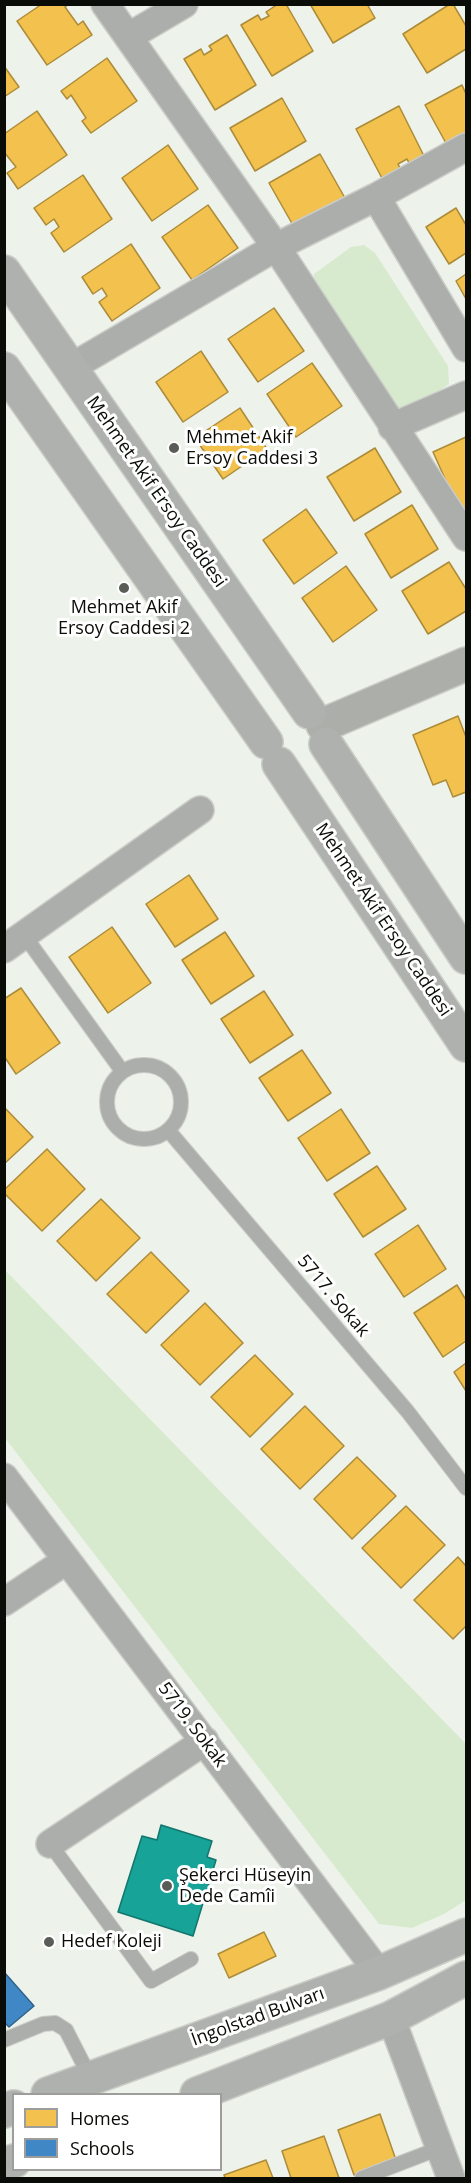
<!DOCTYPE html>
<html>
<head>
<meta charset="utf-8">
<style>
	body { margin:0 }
	#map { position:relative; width:471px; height:2183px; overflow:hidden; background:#edf2ea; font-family:"Open Sans",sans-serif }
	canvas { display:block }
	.frame { position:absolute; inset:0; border:6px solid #0a0c08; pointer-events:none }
	.legend { position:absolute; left:12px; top:2093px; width:210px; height:78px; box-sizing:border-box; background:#fff; border:2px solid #9d9e9c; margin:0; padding:8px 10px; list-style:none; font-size:18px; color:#0a0c08 }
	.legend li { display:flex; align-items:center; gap:12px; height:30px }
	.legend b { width:30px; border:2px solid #9d9e9c }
</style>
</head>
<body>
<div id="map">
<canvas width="471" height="2183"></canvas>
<div class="frame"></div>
<ul class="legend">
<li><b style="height:16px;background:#f2c14e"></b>Homes</li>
<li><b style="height:16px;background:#3f88c5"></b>Schools</li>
</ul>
</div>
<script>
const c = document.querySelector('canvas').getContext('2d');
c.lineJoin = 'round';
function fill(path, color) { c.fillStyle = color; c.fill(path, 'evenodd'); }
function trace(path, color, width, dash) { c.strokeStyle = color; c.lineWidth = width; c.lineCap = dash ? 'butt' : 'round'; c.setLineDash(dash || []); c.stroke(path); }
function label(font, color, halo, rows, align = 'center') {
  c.font = font + ' "Open Sans",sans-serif'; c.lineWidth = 6; c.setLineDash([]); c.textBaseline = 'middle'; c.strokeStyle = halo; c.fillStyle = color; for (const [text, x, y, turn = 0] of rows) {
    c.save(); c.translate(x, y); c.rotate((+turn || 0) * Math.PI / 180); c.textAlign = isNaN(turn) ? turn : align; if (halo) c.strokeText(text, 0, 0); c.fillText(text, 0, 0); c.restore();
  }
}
fill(new Path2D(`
	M364 245 375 253 448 366 449 384 412 410 399 413 315 292 314 274 351 247Z
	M4 1269 466 1744V1900L444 1914 412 1928 379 1924 5 1438Z`), '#d8eacd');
const homes = new Path2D(`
	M42 4H69L65 7 78 25 83 21 92 35 47 65 17 21Z
	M278 4H286L313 51 272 76 241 25 258 15 261 20 269 16 266 12Z
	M310 4H367L375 18 333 43Z
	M450 4H453L466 26V49L427 73 403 34Z
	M227 35 256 85 215 110 184 59 201 49 204 55 212 50 209 46Z
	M107 58 137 101 91 133 82 121 86 118 71 95 67 99 61 91Z
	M4 66 19 87 4 97Z
	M462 85 466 94V135L447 145 425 105Z
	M282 98 306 141 255 171 230 128Z
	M399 106 426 160 411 167 407 159 398 164 402 172 384 182 356 129Z
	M37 111 67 155 18 189 7 173 16 167 4 152V134Z
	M168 145 198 189 152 221 122 178Z
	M320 154 345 198 294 227 269 183Z
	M83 175 112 219 64 252 51 233 59 227 54 219 46 225 34 208Z
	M208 205 238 248 192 280 162 237Z
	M456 208 466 225V253L449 264 426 227Z
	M131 244 160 288 112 321 99 302 107 296 102 288 93 294 82 277Z
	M466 274V299L456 281Z
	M274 308 304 351 258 382 228 339Z
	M201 351 228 392 183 422 156 382Z
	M312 363 342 406 296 437 267 394Z
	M240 408 267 449 223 479 195 438Z
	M466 437V509L460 512 433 452Z
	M375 448 401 492 354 521 327 477Z
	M412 505 438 549 391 578 365 534Z
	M306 509 337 553 294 584 263 540Z
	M449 562 466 589V611L428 634 402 591Z
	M346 566 377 610 333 642 302 598Z
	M458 716 466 737V792L453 797 446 780 433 785 413 735Z
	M189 875 218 919 175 947 146 904Z
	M112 927 151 983 108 1013 69 957Z
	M225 932 254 976 211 1004 182 960Z
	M21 988 60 1043 16 1074 4 1056V999Z
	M264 991 293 1035 250 1063 221 1019Z
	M302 1050 331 1093 288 1121 259 1078Z
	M4 1107 33 1137 4 1164Z
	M341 1109 370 1153 327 1181 298 1138Z
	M47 1149 85 1189 42 1231 4 1193V1190Z
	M377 1166 406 1209 363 1237 334 1194Z
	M101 1199 140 1238 96 1281 57 1241Z
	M418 1225 446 1269 404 1297 375 1254Z
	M151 1252 189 1291 146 1333 107 1294Z
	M457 1285 466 1300V1341L443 1357 414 1313Z
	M205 1303 243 1343 200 1385 161 1345Z
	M255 1355 293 1394 250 1437 211 1397Z
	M466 1363V1391L454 1372Z
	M305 1406 344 1446 300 1489 261 1449Z
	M357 1457 396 1496 352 1539 314 1499Z
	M406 1506 445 1545 401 1588 362 1548Z
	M458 1557 466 1566V1626L453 1639 414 1600Z
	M264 1932 276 1956 229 1978 218 1954Z
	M380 2114 396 2160 354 2175 338 2130Z
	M324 2136 339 2178H291L282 2151Z
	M266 2160 273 2178H225L224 2175Z`);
fill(homes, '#f2c14e');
trace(homes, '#ac8b39', 1.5);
const schools = new Path2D(`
	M4 1972 34 2006 9 2027 4 2022Z`);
fill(schools, '#3f88c5');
trace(schools, '#2f638c', 1.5);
const public = new Path2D(`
	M161 1825 212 1841 207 1857 216 1860 193 1936 118 1912 142 1836 157 1840Z`);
fill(public, '#17a398');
trace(public, '#13766d', 1.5);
const lane = new Path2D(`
	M24 935 122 1071
	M107 1102a37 37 0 1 1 74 0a37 37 0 1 1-74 0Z
	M168 1130 408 1412 466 1488
	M50 1844 151 1981 191 1959
	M4 2040 43 2024 55 2023 66 2030 91 2079
	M362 2178 440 2148`);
const street = new Path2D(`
	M105 4 276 247 466 537
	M128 37 184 4
	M376 197 466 348
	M70 368 276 247 376 197 466 147
	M392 427 466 395
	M4 949 200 810
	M4 1477 379 1973
	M4 1602 67 1560
	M50 1844 205 1741
	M391 2018 451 2178`);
const secondary = new Path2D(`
	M323 725 466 664`);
const primary = new Path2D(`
	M4 272 309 712
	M4 369 266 742
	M326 744 466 957
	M279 764 466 1045
	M48 2094 379 1973 466 1935
	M197 2094 391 2018 466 1978
	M4 2111 14 2107
	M4 2165 14 2161`);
trace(lane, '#c9ccc7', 16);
trace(street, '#c9ccc7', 30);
trace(secondary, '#c9ccc7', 36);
trace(primary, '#c9ccc7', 36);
trace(lane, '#acaeab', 14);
trace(street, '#acaeab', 27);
trace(secondary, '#acaea9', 33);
trace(primary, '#aeb1ad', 33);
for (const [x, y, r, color] of [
	[174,448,6,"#595c57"],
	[124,588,6,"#595c57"],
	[167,1886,6,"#595c57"],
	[49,1942,6,"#595c57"]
]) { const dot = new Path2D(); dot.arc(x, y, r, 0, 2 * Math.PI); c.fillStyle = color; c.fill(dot); trace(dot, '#fff', 2); }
label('18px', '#0a0c08', '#fff', [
	["Mehmet Akif",186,438],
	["Ersoy Caddesi 3",186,459],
	["Mehmet Akif",124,608,"center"],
	["Ersoy Caddesi 2",124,629,"center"],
	["Şekerci Hüseyin",179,1876],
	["Dede Camîi",179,1897],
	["Hedef Koleji",61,1942]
], 'left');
label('18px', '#0a0c08', '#fff', [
	["Mehmet Akif Ersoy Caddesi",156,492,55],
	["Mehmet Akif Ersoy Caddesi",383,920,56],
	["5717. Sokak",333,1296,50],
	["5719. Sokak",192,1725,53],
	["İngolstad Bulvarı",258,2017,-20]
]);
</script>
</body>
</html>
